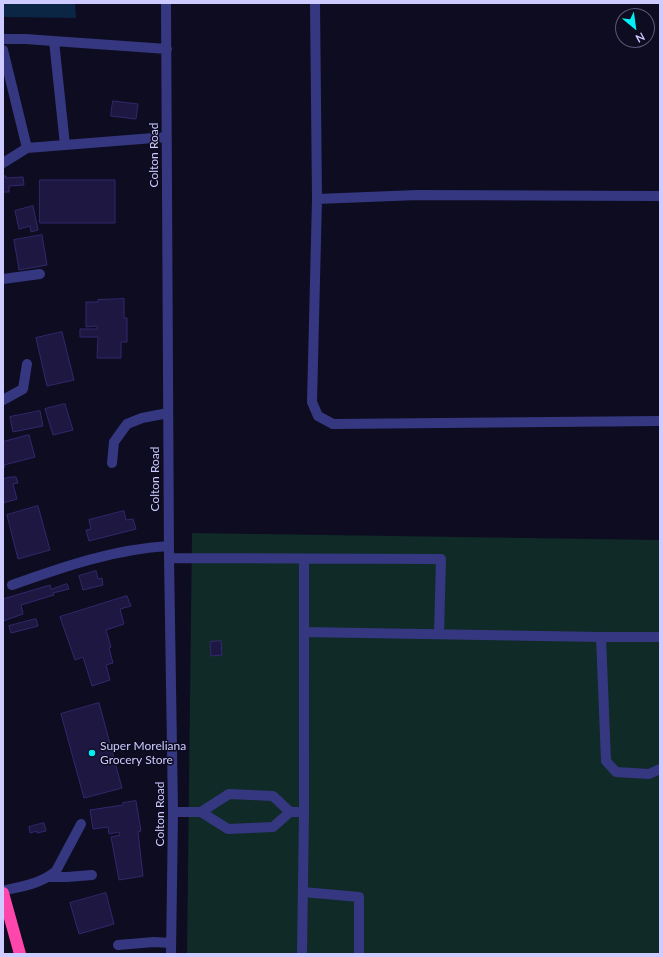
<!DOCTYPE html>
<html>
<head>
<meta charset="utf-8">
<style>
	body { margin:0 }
	#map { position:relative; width:663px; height:957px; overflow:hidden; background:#0e0c20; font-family:Lato,sans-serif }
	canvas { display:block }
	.frame { position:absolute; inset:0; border:4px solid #cdcbff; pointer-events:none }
	.north { position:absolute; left:615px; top:8px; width:40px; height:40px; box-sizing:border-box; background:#0e0c20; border:1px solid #5a5879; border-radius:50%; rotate:151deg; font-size:11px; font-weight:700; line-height:16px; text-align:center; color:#cdcbff }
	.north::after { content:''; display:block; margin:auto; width:14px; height:18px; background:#00eff6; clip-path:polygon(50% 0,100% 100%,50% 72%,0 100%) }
</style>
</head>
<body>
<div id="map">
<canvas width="663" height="957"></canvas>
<div class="frame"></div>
<div class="north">N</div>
</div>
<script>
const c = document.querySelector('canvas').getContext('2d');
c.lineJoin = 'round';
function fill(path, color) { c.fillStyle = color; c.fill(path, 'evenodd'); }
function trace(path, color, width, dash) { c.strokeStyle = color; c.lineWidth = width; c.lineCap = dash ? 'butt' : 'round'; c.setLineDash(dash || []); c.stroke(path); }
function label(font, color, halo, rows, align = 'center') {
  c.font = font + ' Lato,sans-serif'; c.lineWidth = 3; c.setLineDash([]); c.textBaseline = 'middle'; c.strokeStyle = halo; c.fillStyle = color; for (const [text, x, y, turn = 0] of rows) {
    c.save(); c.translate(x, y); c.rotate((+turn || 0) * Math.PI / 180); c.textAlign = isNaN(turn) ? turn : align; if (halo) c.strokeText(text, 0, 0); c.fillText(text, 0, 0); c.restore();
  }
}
fill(new Path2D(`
	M192 533 660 540V954H187Z`), '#0f2a27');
fill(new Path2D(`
	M3 3H75L76 18 3 17Z`), '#0b2545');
const building = new Path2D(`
	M113 101 138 104 136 119 111 116Z
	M3 176H6V178L23 177 24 185 9 186V192H3Z
	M40 180H115V223H40Z
	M33 206 38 230 31 232 30 226 19 229 15 211Z
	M42 235 47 265 19 270 14 240Z
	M124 299V318H127V342H121V358H97L98 337H80V329H97V326L86 327V302H98V300Z
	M62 332 74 380 47 386 36 338Z
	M65 404 73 430 53 435 45 409Z
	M40 411 43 426 13 432 10 417Z
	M29 435 35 457 4 465 5 467H3V439L4 441Z
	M11 477H16L18 483 13 484 17 499 3 503V479Z
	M38 506 50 550 18 559 7 515Z
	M124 511 126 520 133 519 136 529 89 541 86 530 91 529 89 520Z
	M96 571 98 579 102 578 103 585 83 590 79 576Z
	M67 584 69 589 53 593 54 595 21 605 23 614 3 621V599L50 585 51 589Z
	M127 596 131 606 120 609 124 624 106 630 111 647 109 648 113 663 106 665 110 680 92 686 83 657 75 660 60 617Z
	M36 619 38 626 11 633 9 626Z
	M221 641 222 655 211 656 210 642Z
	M99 703 122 788 84 798 61 714Z
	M136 801 141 831 138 832 143 876 119 880 111 837 120 835 119 832 109 834 108 827 93 829 90 810 123 805V803Z
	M44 823 46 831 37 833V831L30 833 29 827Z
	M106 893 114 924 79 934 70 903Z`);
fill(building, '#1d1741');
trace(building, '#31296e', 1);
trace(new Path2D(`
	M166 3 169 558 173 812 171 954
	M315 3 317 199 312 402 318 416 333 424 660 421
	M3 39H25L167 49
	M54 41 65 145
	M3 50 27 148
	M3 163 27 148 166 137
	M317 199 418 195 660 196
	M3 279 40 274
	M3 400 23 389 27 364
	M112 463 114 442 127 424 142 418 168 413
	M169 558 441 559 439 634
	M12 585C63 567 114 549 169 546
	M304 632V559
	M601 637H660
	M173 812H201L228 829 273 827 290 812H304
	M201 812 229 794 273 796 290 812
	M50 877H67L92 875
	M3 891C22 886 41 884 56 871L81 824
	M303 892 359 897V954
	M118 945 154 942 171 943
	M302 954 304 812V632L601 637 606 761 616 772 649 774 660 769`), '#353880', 10);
trace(new Path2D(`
	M3 893 20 954`), '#ff46ac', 12);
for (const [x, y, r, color] of [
	[92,753,4,"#00eff6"]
]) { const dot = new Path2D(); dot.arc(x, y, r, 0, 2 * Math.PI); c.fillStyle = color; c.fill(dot); trace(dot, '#0e0c20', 1.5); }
label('12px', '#cdcbff', '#0e0c20', [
	["Colton Road",154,155,-90],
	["Colton Road",155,479,-90],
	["Colton Road",160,814,-90]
]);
label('12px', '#cdcbff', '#0e0c20', [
	["Super Moreliana",100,746],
	["Grocery Store",100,760]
], 'left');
</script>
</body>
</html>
